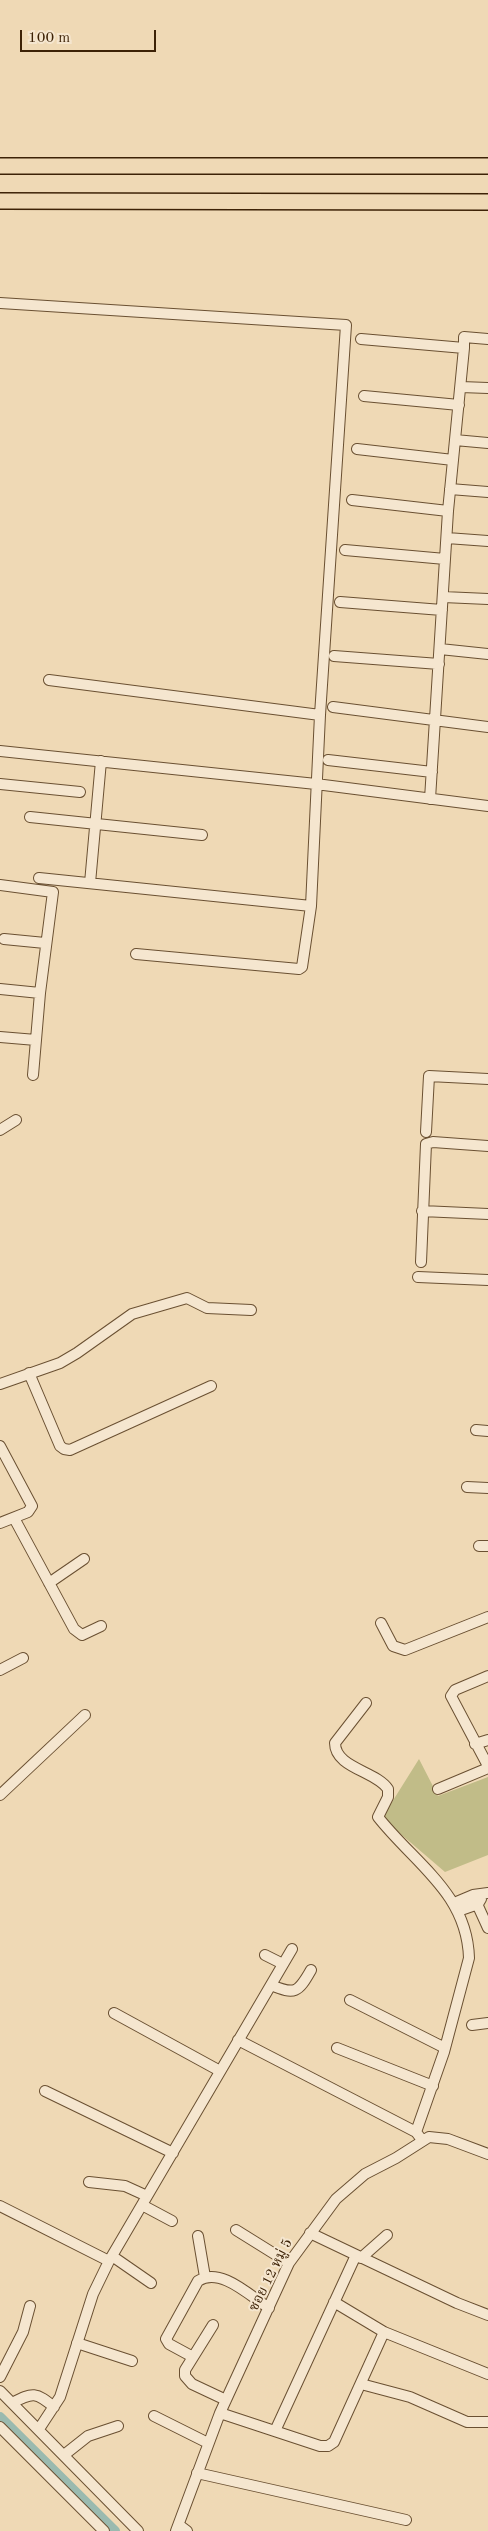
<!DOCTYPE html>
<html>
<head>
<meta charset="utf-8">
<style>
	body { margin:0 }
	#map { position:relative; width:488px; height:2531px; overflow:hidden; background:#efd9b5; font-family:"Old Standard TT",serif }
	canvas { display:block }
	.scale { position:absolute; left:20px; top:30px; width:136px; height:22px; box-sizing:border-box; border:2px solid #3d2206; border-top:0; padding-left:6px; font-size:15px; line-height:18px; white-space:nowrap; color:#3d2206; -webkit-text-stroke:4px #f5e6cf; paint-order:stroke }
</style>
</head>
<body>
<div id="map">
<canvas width="488" height="2531"></canvas>
<div class="scale">100 m</div>
</div>
<script>
const c = document.querySelector('canvas').getContext('2d');
c.lineJoin = 'round';
function fill(path, color) { c.fillStyle = color; c.fill(path, 'evenodd'); }
function trace(path, color, width, dash) { c.strokeStyle = color; c.lineWidth = width; c.lineCap = dash ? 'butt' : 'round'; c.setLineDash(dash || []); c.stroke(path); }
function label(font, color, halo, rows, align = 'center') {
  c.font = font + ' "Old Standard TT","Noto Serif Thai",serif'; c.lineWidth = 4; c.setLineDash([]); c.textBaseline = 'middle'; c.strokeStyle = halo; c.fillStyle = color; for (const [text, x, y, turn = 0] of rows) {
    c.save(); c.translate(x, y); c.rotate((+turn || 0) * Math.PI / 180); c.textAlign = isNaN(turn) ? turn : align; if (halo) c.strokeText(text, 0, 0); c.fillText(text, 0, 0); c.restore();
  }
}
fill(new Path2D(`
	M419 1759 438 1796 488 1777V1855L445 1872 382 1818Z`), '#c1bc88');
trace(new Path2D(`
	M0 2417 115 2531`), '#9abaaf', 10);
const minor = new Path2D(`
	M0 303 346 325 320 715
	M361 339 464 348 448 511 430 799
	M464 348V337L488 339
	M461 387 488 388
	M364 396 459 405
	M455 440 488 443
	M357 449 453 460
	M450 489 488 492
	M352 500 448 511
	M447 538 488 541
	M345 550 445 559
	M443 597 488 599
	M340 602 442 610
	M440 649 488 654
	M334 656 439 664
	M49 680 320 715 311 906 302 967 299 969 136 954
	M333 707 488 727
	M0 751 316 784 488 806
	M328 760 432 772
	M0 784 80 792
	M30 817 202 835
	M39 878 311 906
	M90 883 101 761
	M0 885 53 892 40 993 33 1075
	M4 939 45 943
	M0 989 40 993
	M0 1037 36 1040
	M0 1130 16 1120
	M426 1132 429 1076 488 1079
	M422 1211 488 1214
	M421 1262 426 1144 433 1142 488 1146
	M418 1277 488 1280
	M29 1373 60 1446 64 1449 70 1450 211 1386
	M0 1384 60 1363 77 1353 132 1314 187 1298 207 1308 251 1310
	M476 1430 488 1431
	M0 1446 32 1506 28 1512 0 1523
	M467 1487 488 1488
	M14 1518 74 1629 82 1635 101 1626
	M479 1546H488
	M49 1583 84 1559
	M381 1623 393 1646 405 1650 488 1617
	M0 1670 23 1658
	M488 1676 455 1690 451 1696 488 1766
	M366 1703 335 1743C335 1768 376 1771 388 1789V1797L378 1817C415 1864 467 1893 469 1958L444 2052 416 2132 422 2140
	M475 1744 488 1740
	M438 1789 488 1768
	M0 1795 85 1715
	M473 1895 488 1928
	M454 1903 473 1895 488 1893
	M458 1911 478 1904 481 1899
	M265 1955 283 1964
	M271 1985C295 1995 298 1993 311 1970
	M350 2000 445 2048
	M114 2013 220 2071
	M472 2025 488 2023
	M238 2040 416 2132
	M337 2048 433 2086
	M45 2091 173 2153
	M89 2182 125 2186 147 2196
	M142 2205 172 2221
	M0 2206 109 2261
	M236 2230 289 2263
	M310 2233 457 2303 488 2315
	M198 2236 205 2277
	M112 2256 151 2283
	M361 2258 387 2235
	M213 2325 185 2370V2376L192 2384 226 2400
	M384 2332 488 2374
	M77 2343 132 2361
	M193 2357 169 2344 166 2339 198 2281C220 2266 250 2296 269 2308
	M0 2377 23 2332 30 2306
	M361 2384 410 2397 467 2422H488
	M0 2391 138 2531
	M12 2403C33 2392 36 2392 54 2407
	M220 2413 320 2446H328L334 2442 384 2332 334 2302
	M154 2416 208 2443
	M0 2427 104 2531
	M39 2429 60 2397 93 2294 109 2261 292 1949
	M275 2431 356 2255
	M64 2455 88 2436 118 2426
	M197 2473 406 2520
	M179 2525 187 2531
	M176 2531 220 2413 289 2263 336 2199 365 2174 396 2158 429 2137 448 2139 488 2154`);
const highway = new Path2D(`
	M0 166H488
	M0 201 488 202`);
trace(minor, '#6a5032', 12);
trace(highway, '#3d2206', 18);
trace(minor, '#f5e6cf', 10);
trace(highway, '#efd9b5', 15);
label('14px', '#3d2206', '#f5e6cf', [
	["ซอย 12 หมู่ 5",271,2275,-63]
]);
</script>
</body>
</html>
